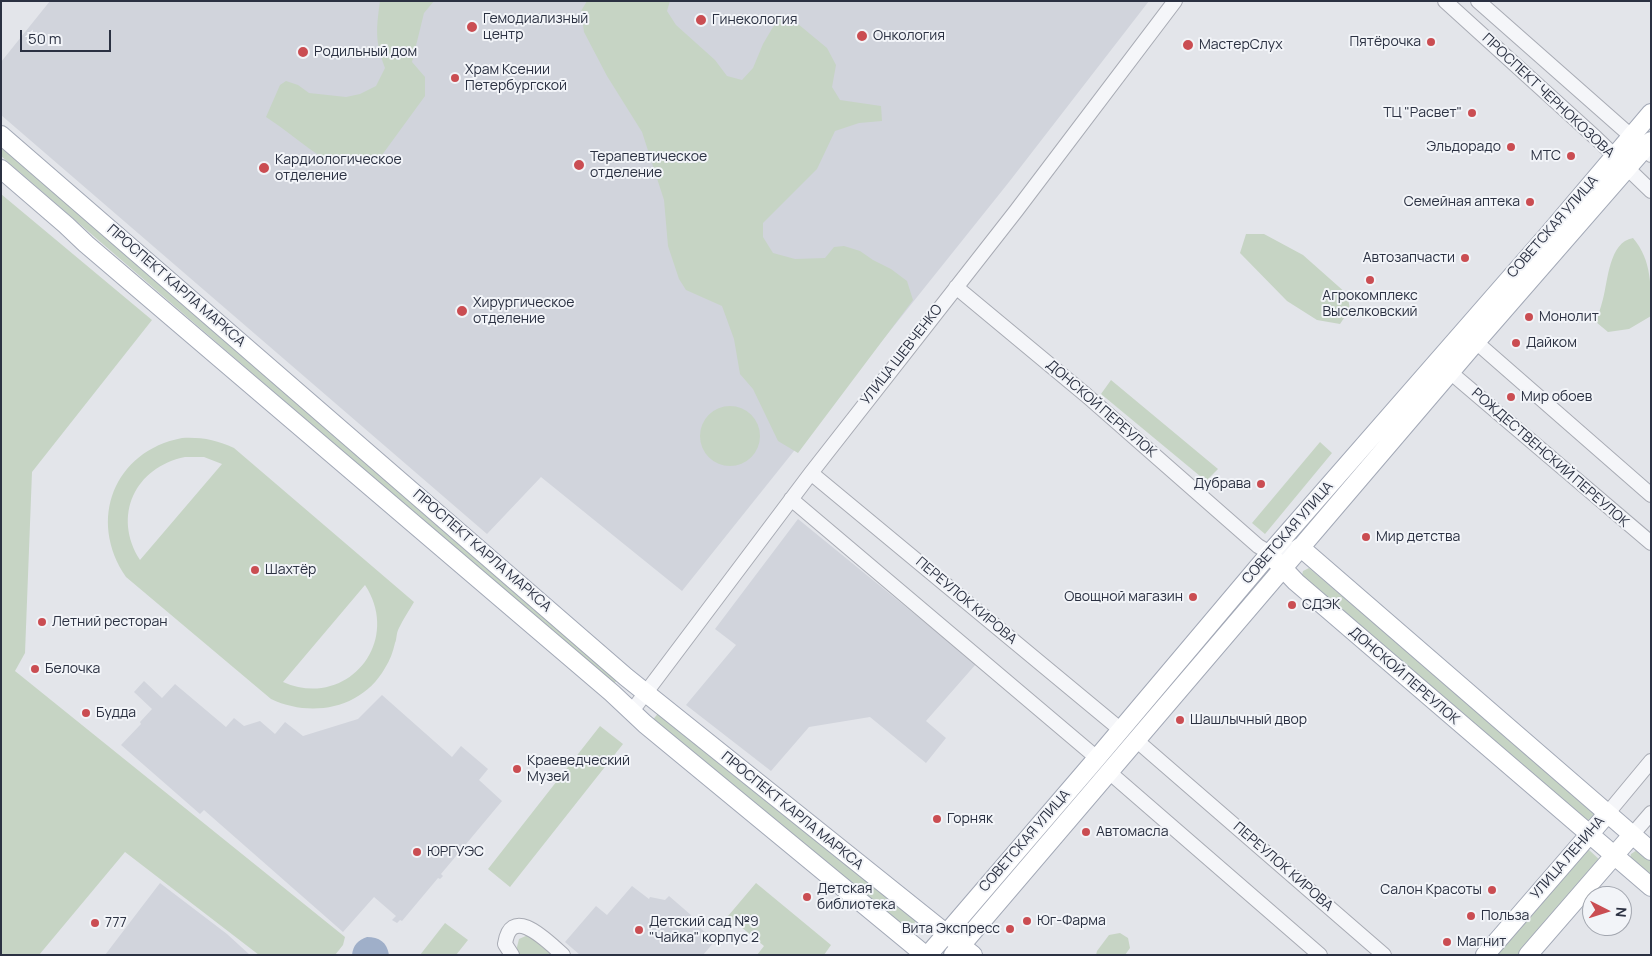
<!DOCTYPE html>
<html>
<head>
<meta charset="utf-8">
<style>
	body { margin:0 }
	#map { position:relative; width:1652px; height:956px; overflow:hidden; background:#e3e5ea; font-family:Manrope,sans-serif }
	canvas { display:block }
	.frame { position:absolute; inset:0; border:2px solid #2b3142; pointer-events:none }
	.north { position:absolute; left:1582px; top:886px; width:50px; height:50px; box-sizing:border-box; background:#f2f4f8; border:1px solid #a2a6af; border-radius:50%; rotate:95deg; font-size:14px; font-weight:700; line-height:20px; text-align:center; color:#2b3142 }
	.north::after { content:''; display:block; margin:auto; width:18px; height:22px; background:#ca4d52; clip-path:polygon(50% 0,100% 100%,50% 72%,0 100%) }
	.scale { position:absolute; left:20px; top:30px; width:91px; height:22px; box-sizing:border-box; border:2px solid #2b3142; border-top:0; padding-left:6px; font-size:15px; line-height:18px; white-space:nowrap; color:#2b3142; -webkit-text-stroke:4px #f2f4f8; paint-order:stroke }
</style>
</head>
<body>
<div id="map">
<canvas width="1652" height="956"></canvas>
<div class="frame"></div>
<div class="north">N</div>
<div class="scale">50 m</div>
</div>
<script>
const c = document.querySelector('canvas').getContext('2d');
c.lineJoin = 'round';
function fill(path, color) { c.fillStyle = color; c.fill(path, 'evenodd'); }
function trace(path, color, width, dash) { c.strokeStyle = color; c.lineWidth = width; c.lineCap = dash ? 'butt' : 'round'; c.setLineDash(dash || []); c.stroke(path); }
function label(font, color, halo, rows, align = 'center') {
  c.font = font + ' Manrope,sans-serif'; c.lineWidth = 4; c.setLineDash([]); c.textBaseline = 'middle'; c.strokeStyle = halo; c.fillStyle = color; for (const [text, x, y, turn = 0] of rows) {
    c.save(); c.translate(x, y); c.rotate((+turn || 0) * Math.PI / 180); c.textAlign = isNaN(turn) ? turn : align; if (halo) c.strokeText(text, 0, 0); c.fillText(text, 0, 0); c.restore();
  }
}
fill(new Path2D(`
	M50 1H1149L1009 182 682 591 541 477 487 534 1 115V62Z
	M798 519 976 664 926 721 946 738 926 763 870 717 809 727 771 771 686 705 736 645 715 629Z
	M144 681 162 698 175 684 226 727 234 718 244 726 260 721 275 734 285 722 303 736 358 719 382 695 452 757 461 746 488 769 479 780 502 801 441 874 443 876 440 879 438 878 402 921 400 920 397 923 392 920 396 916 374 897 343 932 204 810 200 814 121 745 141 724 140 722 152 709 134 692Z
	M160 883 227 934 250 955H105Z
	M632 886 649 899 650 897 665 900 669 896 691 915 689 918 715 941 703 955H580L565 942 596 906 607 915Z`), '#d1d4dc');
fill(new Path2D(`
	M380 1H434L424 13 412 62 425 77V96L382 155 365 162 339 155 323 158C303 145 286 130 266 117L280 85 286 81 298 85 309 93 346 97 360 94 376 86 385 68C375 41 376 30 380 1Z
	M587 1H670L667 11 676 25 715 60 727 76 742 80 753 68 763 44 773 27 781 19H792L827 48 836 65 832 87 840 100 881 106 882 121 859 123 835 131 817 169 763 223V237L773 253 795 259 825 258 834 247 844 246 860 251 873 260 891 269 907 281 913 300 798 453 778 441 753 389 740 374 734 339 722 306 686 290 679 279 668 246 664 200 642 132 607 76 584 32 581 11Z
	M1 146 618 679 613 685 1 156Z
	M1 194 152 320 32 472 25 653 15 671 345 937 343 945 335 955H259L125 852 39 955H1Z
	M1246 234H1264L1303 255 1347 294 1350 309 1340 324 1317 320 1287 301 1240 253Z
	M1633 238C1652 260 1651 287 1651 316L1629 329 1608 332 1596 322C1598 315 1601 307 1603 299 1608 281 1609 242 1633 238Z
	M1111 380 1218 469 1206 481 1101 394Z
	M700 436a30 30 0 1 1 60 0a30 30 0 1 1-60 0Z
	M182 438C201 437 217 440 234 448L414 602C409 611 403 619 399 628 396 633 397 639 395 643 393 652 390 660 385 668 362 709 311 718 271 699L126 577C87 520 114 451 182 438ZM185 457H204L222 464 140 560C112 516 135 467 185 457ZM365 585C403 643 346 710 283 682Z
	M1320 442 1332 453 1265 534 1252 523Z
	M1309 568 1591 807 1594 813V819L1587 822 1308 585 1302 575 1303 571Z
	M660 711 916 921 907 932 651 722Z
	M600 726 623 744 510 887 488 869Z
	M1588 849 1602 862 1521 955H1497Z
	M1637 850 1651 858V882L1630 859 1631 854Z
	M756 883 831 945 824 955H757L764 946 728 916Z
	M445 923 468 940 456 955H420Z
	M1120 933 1128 938 1130 948 1125 955H1096L1097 951 1109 935Z
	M528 935 552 955H520L516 951 519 939Z`), '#c6d4c4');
fill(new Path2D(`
	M367 937C379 937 387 942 389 955H352C353 945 358 940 367 937Z`), '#9fafc9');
const minor = new Path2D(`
	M1445 1 1596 138 1651 191
	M1478 1 1631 136 1651 155
	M956 287 1086 395 1258 546 1270 553 1300 547
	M1476 342 1651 495
	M1450 372 1651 543
	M811 473 1121 730
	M791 499 1097 758
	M632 711 811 473 1016 211 1175 1
	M1136 740 1384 955
	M1109 772 1320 955
	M1607 814 1651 761
	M1632 835 1651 813
	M512 955 505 944C511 903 548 942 563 955`);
const major = new Path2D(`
	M1 135 626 677 973 955
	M1 169 66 225 86 244 612 693 645 724 925 955
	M1300 547 1651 851
	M1276 561 1296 582 1651 887
	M928 955 1097 758 1270 553 1546 237 1651 113
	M953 955 1476 342 1651 141
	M1485 955 1607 814
	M1528 955 1632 835`);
trace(minor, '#a8abb4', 16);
trace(major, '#a2a8b6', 20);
trace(minor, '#f5f6f9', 14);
trace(major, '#fff', 18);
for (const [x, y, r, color] of [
	[701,20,6,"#ca4d52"],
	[472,27,6,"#ca4d52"],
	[862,36,6,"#ca4d52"],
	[1431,42,5,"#ca4d52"],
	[1188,45,6,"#ca4d52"],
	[303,52,6,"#ca4d52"],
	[455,78,5,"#ca4d52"],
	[1472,113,5,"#ca4d52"],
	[1511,147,5,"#ca4d52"],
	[1571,156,5,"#ca4d52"],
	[579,165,6,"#ca4d52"],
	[264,168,6,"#ca4d52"],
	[1530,202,5,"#ca4d52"],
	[1465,258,5,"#ca4d52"],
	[1370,280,5,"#ca4d52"],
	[462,311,6,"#ca4d52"],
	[1529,317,5,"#ca4d52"],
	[1516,343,5,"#ca4d52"],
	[1511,397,5,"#ca4d52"],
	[1261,484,5,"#ca4d52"],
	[1366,537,5,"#ca4d52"],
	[255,570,5,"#ca4d52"],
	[1193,597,5,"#ca4d52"],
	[1292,605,5,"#ca4d52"],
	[42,622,5,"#ca4d52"],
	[35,669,5,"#ca4d52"],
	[86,713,5,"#ca4d52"],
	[1180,720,5,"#ca4d52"],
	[517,769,5,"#ca4d52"],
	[937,819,5,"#ca4d52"],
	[1086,832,5,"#ca4d52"],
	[417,852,5,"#ca4d52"],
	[1492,890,5,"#ca4d52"],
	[807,897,5,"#ca4d52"],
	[1471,916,5,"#ca4d52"],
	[1027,921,5,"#ca4d52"],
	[95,923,5,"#ca4d52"],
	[1010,929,5,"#ca4d52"],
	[639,930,5,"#ca4d52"],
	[1447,942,5,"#ca4d52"]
]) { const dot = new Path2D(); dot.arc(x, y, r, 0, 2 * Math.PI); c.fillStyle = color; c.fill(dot); trace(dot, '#f2f4f8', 2); }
label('14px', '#2b3142', '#f2f4f8', [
	["Гемодиализный",483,19],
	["центр",483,35],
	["Гинекология",712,20],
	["Онкология",873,36],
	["Пятёрочка",1421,42,"right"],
	["МастерСлух",1199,45],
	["Родильный дом",314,52],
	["Храм Ксении",465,70],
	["Петербургской",465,86],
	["ТЦ \"Расвет\"",1462,113,"right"],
	["Эльдорадо",1501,147,"right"],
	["МТС",1561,156,"right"],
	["Терапевтическое",590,157],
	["отделение",590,173],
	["Кардиологическое",275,160],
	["отделение",275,176],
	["Семейная аптека",1520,202,"right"],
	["Автозапчасти",1455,258,"right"],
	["Агрокомплекс",1370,296,"center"],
	["Выселковский",1370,312,"center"],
	["Хирургическое",473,303],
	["отделение",473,319],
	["Монолит",1539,317],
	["Дайком",1526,343],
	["Мир обоев",1521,397],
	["Дубрава",1251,484,"right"],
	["Мир детства",1376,537],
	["Шахтёр",265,570],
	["Овощной магазин",1183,597,"right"],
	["СДЭК",1302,605],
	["Летний ресторан",52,622],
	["Белочка",45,669],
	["Будда",96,713],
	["Шашлычный двор",1190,720],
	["Краеведческий",527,761],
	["Музей",527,777],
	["Горняк",947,819],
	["Автомасла",1096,832],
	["ЮРГУЭС",427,852],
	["Детская",817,889],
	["библиотека",817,905],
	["Салон Красоты",1482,890,"right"],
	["Польза",1481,916],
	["Юг-Фарма",1037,921],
	["Детский сад №9",649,922],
	["\"Чайка\" корпус 2",649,938],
	["777",105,923],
	["Вита Экспресс",1000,929,"right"],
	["Магнит",1457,942]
], 'left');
label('14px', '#2b3142', '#f2f4f8', [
	["ПРОСПЕКТ ЧЕРНОКОЗОВА",1548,96,43],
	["СОВЕТСКАЯ УЛИЦА",1553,227,-49],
	["ПРОСПЕКТ КАРЛА МАРКСА",176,286,41],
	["УЛИЦА ШЕВЧЕНКО",902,355,-52],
	["ДОНСКОЙ ПЕРЕУЛОК",1101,409,41],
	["РОЖДЕСТВЕНСКИЙ ПЕРЕУЛОК",1550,458,41],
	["СОВЕТСКАЯ УЛИЦА",1288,533,-49],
	["ПРОСПЕКТ КАРЛА МАРКСА",482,551,41],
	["ПЕРЕУЛОК КИРОВА",966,601,40],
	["ДОНСКОЙ ПЕРЕУЛОК",1404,676,41],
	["ПРОСПЕКТ КАРЛА МАРКСА",792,811,39],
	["СОВЕТСКАЯ УЛИЦА",1025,841,-49],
	["УЛИЦА ЛЕНИНА",1568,858,-49],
	["ПЕРЕУЛОК КИРОВА",1283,867,41]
]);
</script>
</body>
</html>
